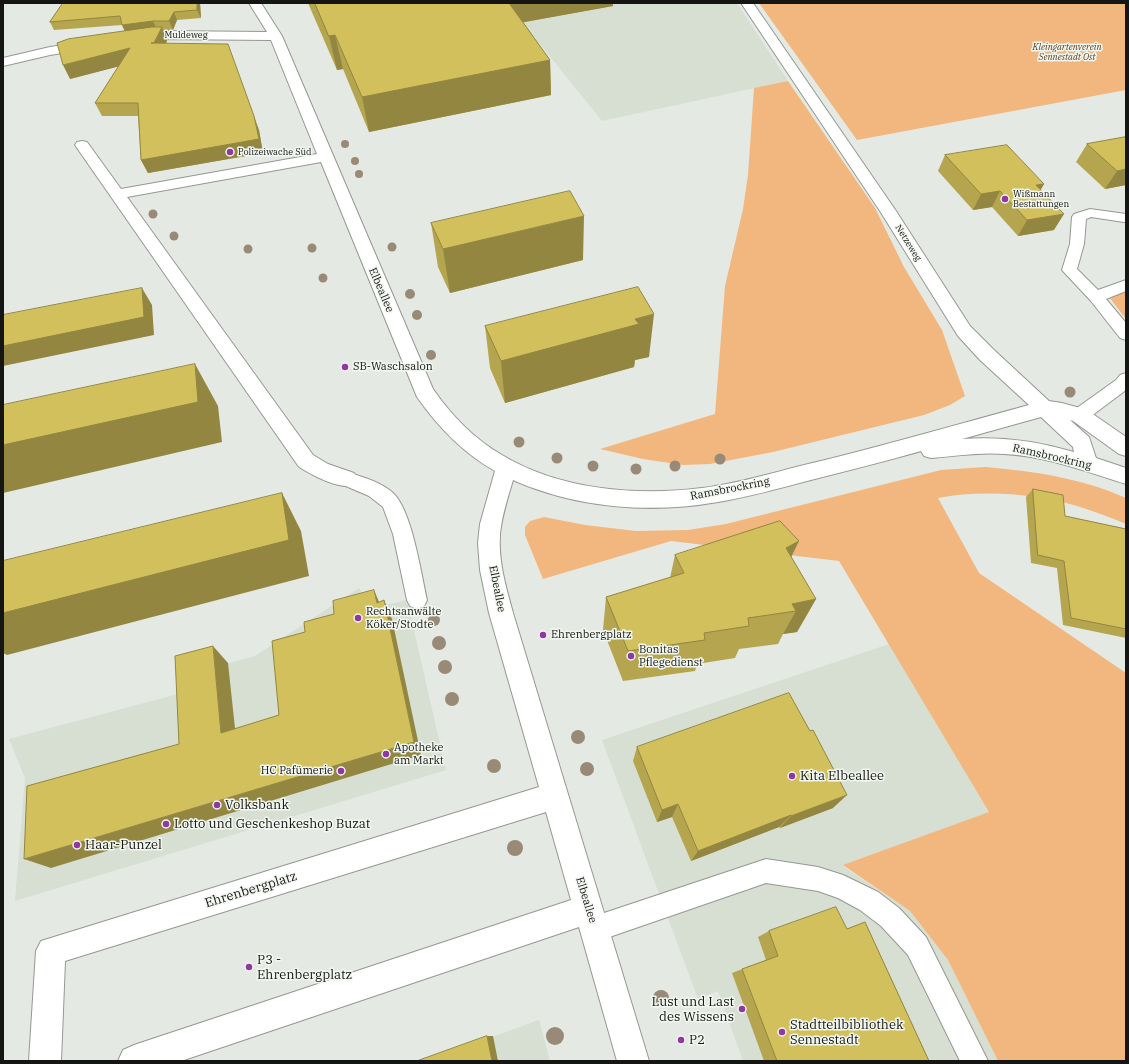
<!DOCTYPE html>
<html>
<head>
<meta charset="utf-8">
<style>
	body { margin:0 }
	#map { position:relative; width:1129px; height:1064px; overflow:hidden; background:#e5e9e3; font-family:"IBM Plex Serif",serif }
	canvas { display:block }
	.frame { position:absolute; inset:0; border:4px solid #151614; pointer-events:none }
</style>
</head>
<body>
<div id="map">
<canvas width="1129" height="1064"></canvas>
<div class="frame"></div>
</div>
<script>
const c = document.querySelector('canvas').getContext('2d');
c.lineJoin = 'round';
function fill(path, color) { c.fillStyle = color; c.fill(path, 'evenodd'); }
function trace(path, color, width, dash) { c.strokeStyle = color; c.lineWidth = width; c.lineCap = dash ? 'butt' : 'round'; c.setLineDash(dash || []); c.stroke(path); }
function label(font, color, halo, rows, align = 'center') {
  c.font = font + ' "IBM Plex Serif",serif'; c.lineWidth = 3; c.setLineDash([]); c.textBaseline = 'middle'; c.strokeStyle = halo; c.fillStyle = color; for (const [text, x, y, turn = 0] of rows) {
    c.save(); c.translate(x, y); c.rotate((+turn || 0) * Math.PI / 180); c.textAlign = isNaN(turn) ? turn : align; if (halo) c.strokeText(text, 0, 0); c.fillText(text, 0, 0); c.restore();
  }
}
fill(new Path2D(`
	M507 3H737L788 81 602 121Z
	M359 588 372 608 407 600 446 770 15 901 25 778 9 739 193 690 192 673 255 656Z
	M889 644 989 812 843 866 910 911 948 960 998 1061H743L718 991 698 999 602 740Z
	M539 1020 550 1061H423L503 1033Z`), '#d6dfd1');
fill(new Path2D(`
	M759 3H1126V90L857 140Z
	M788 81 875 208 904 267 942 330 965 396 950 405 924 415 773 452 710 464 683 465 643 459 600 449 715 414 725 286 743 209 748 175 754 88Z
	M1126 290V319L1109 297Z
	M985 467C1033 471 1081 478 1126 498V524C1114 519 1102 514 1089 510 1046 494 984 489 938 498L979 573 1126 673V1061H998L948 960 910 911 843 865 989 812 839 561 671 541 543 579 525 535V527L530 521 544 517 585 525 636 531 688 530 726 524 941 470Z`), '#f1b77e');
const service = new Path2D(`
	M1090 209 1126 214V222H1124L1091 217 1086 219 1084 244 1077 269 1098 290 1126 280V291L1106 299 1126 323V340L1120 338 1091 301 1062 270 1070 244 1072 217 1074 214Z
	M1126 373V390L1086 420 1080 421 1074 420 1071 415 1074 410 1116 380 1120 375Z
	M347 472C362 477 379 481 392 492 412 509 421 574 427 600L424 606 417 609 410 606 407 600 393 534 383 507 369 496 341 484 338 479 341 474Z
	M766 859 818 867 843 875 878 892 899 908 926 937 988 1061H960L908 955 881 926 860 910 838 898 818 891 766 883 595 942 586 938 582 929 586 920 595 916Z`);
const minor = new Path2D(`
	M249 3H261L282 36 433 389C451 415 474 439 502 455 560 490 636 496 702 488 742 483 781 470 821 461 890 444 959 424 1029 405L980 360 958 336 880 211 741 3H753L896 211 970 326 994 350 1049 401 1062 403 1087 410 1126 437V456L1119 454 1073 421 1070 420 1089 437 1096 458 1126 468V484C1087 472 1046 456 1004 454 980 452 955 456 931 458L924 456 921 451C883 462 845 471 807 481 777 489 748 497 718 502 650 514 576 508 513 480 508 497 502 515 500 534 498 561 506 587 513 613L649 1061H617L579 927 181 1061H118L123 1050 134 1045 571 900 546 812 65 961 61 1061H29L36 951 41 941 539 787 489 613 480 570 478 543 480 524 495 471C463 453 438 427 417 397L321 162 127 197 313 455 328 464 354 473 358 479 354 485C339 490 312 475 299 467L75 145 77 142 82 141 87 142 121 189 317 154 271 40 157 39 135 42 130 41 129 38 130 35 157 31 267 32ZM1041 417 1073 447 1074 452C1037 441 1001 436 962 439Z
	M89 41 94 42 96 45 94 48 50 55 3 66V58L50 47Z`);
trace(service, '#949892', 2);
trace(minor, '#949892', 2);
fill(service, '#fff');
fill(minor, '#fff');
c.fillStyle = '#998a77';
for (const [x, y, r] of [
	[345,144,4],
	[355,161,4],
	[359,174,4],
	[153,214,4.5],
	[174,236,4.5],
	[392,247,4.5],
	[312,248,4.5],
	[248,249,4.5],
	[323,278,4.5],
	[410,294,5],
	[417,315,5],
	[431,355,5],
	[1070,392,5.5],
	[519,442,5.5],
	[557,458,5.5],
	[720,459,5.5],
	[593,466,5.5],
	[675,466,5.5],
	[636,469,5.5],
	[434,620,6],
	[439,643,7],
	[445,667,7],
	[452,699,7],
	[578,737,7],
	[494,766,7],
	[587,769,7],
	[515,848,8],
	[661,998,8],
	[555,1036,9]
]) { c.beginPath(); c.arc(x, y, r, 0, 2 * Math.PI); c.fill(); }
fill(new Path2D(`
	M63 3H200L201 18 177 20 173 30H163L167 41 166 43 259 130 263 153 148 173 141 160 138 116H102L95 103 119 66 70 79 125 31 122 25 54 30 50 22Z
	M308 3H616L613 4V6L523 22 550 60 551 95 369 132 343 69 337 70Z
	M1126 137V185L1105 189 1076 162 1087 144Z
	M945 155 1044 184 1040 190 1054 230 1018 236 992 207 973 210 938 171Z
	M431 223 583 260 450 293 438 267Z
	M485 326 649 357 635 360 634 367 505 403 490 368Z
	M1033 489 1065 516 1126 529V638L1063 625 1057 568 1031 563 1026 497Z
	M675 555 791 557 816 599 797 632 783 634 778 644 739 649 735 658 697 664 695 671 623 681 603 630 606 597 670 578Z
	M637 747 833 808 780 828 779 827 691 861 672 817 657 822 633 761Z
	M865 922 929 1061H764L732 973 766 960 758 937 769 931 847 929Z`), '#b5a54f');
fill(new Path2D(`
	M197 3H200L201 18 197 10Z
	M502 3H616L613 4V6L503 26Z
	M174 12 177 20 173 30 169 21Z
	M153 21 157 30 126 34 122 25Z
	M162 27 167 41 159 56 151 43Z
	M335 35 343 69 337 70 329 36Z
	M130 48 136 62 70 79 63 65Z
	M550 60 551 95 369 132 362 97Z
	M254 116 259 130 263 153 148 173 141 160Z
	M1126 169V185L1105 189 1117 171Z
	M1044 184 1035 200 1036 185Z
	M1000 191 992 207 973 210 981 194Z
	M1064 214 1054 230 1018 236 1027 220Z
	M584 216 583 260 450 293 443 249Z
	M142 288 152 305 154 335 3 366V346Z
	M654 314 649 357 635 360 634 367 505 403 501 361 635 319Z
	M195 364 218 406 222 442 3 493V445Z
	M282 493 301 531 309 576 7 655 3 653V613Z
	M799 541 782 576 786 548Z
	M374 590 382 609 377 603Z
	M816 599 797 632 783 634 796 611 792 604Z
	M384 600 392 619 421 755 51 868 24 859 414 742Z
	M213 646 228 663 237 747 221 733Z
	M847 795 833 808 780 828 791 816Z
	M678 804 672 817 657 822 662 810Z
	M791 815 779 827 691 861 698 851Z
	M487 1036H493L498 1061H492Z`), '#938640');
const building = new Path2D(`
	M63 3H197V10L174 12 169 21H153L122 25 120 16 50 22Z
	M315 3H509L550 60 362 97 335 35 329 36Z
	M152 27H162L154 43H151L228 44 254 116 259 139 141 160 138 103H95L130 48 63 65 57 43 68 39Z
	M1126 137V169L1117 171 1087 144Z
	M1007 145 1044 184 1036 185 1064 214 1027 220 1000 191 981 194 945 155Z
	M570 191 584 216 443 249 431 223Z
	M638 287 654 314 635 319 639 324 501 361 485 326Z
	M142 288 144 317 3 346V315Z
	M195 364 198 402 3 445V405Z
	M1033 489 1063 495 1065 516 1126 529V629L1071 618 1064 561 1038 555Z
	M282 493 289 540 3 613V561Z
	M780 521 799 541 786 548 816 599 792 604 796 611 748 618 749 626 704 633 705 640 628 651 606 597 684 573 675 555Z
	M374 590 377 603 384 600 414 742 24 859 27 786 179 744 175 656 213 646 221 733 279 715 272 641 305 632 304 622 334 614 333 601Z
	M789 693 810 731 813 730 847 795 791 816V815L698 851 678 804 662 810 637 747Z
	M836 907 847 929 865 922 929 1061H777L742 969 778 956 769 931Z
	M487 1036 492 1061H417Z`);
fill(building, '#d2c05c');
trace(building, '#938640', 1);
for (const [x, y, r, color] of [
	[230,152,4,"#9137a3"],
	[1005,199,4,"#9137a3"],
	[345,367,4,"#9137a3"],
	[358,618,4,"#9137a3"],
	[543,635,4,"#9137a3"],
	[631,656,4,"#9137a3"],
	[386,754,4,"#9137a3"],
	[341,771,4,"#9137a3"],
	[792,776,4,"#9137a3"],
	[217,805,4,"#9137a3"],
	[166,824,4,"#9137a3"],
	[77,845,4,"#9137a3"],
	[249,967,4,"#9137a3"],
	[742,1009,4,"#9137a3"],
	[782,1032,4,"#9137a3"],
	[681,1040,4,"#9137a3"]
]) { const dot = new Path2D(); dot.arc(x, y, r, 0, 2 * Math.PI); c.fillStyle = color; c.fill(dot); trace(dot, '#f2f7f0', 1.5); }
label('9px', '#151614', '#f2f7f0', [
	["Muldeweg",186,35],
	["Netzeweg",908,243,58]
]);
label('italic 9px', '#5a3c1e', '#f2f7f0', [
	["Kleingartenverein",1067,47],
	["Sennestadt Ost",1067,57]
]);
label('9px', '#151614', '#f2f7f0', [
	["Polizeiwache Süd",238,152],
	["Wißmann",1013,194],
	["Bestattungen",1013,204]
], 'left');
label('11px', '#151614', '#f2f7f0', [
	["Elbeallee",381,290,67],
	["Ramsbrockring",1052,457,13],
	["Ramsbrockring",730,489,-11],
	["Elbeallee",497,589,79],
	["Elbeallee",586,900,73]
]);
label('11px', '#151614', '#f2f7f0', [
	["SB-Waschsalon",353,367],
	["Rechtsanwälte",366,612],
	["Köker/Stodte",366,625],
	["Ehrenbergplatz",551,635],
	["Bonitas",639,650],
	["Pflegedienst",639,663],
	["Apotheke",394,748],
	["am Markt",394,761],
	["HC Pafümerie",333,771,"right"]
], 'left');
label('13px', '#151614', '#f2f7f0', [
	["Kita Elbeallee",800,776],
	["Volksbank",225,805],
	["Lotto und Geschenkeshop Buzat",174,824],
	["Haar-Punzel",85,845],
	["P3 -",257,960],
	["Ehrenbergplatz",257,975],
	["Lust und Last",734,1002,"right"],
	["des Wissens",734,1017,"right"],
	["Stadtteilbibliothek",790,1025],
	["Sennestadt",790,1040],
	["P2",689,1040]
], 'left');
label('13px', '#151614', '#f2f7f0', [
	["Ehrenbergplatz",251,890,-17]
]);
</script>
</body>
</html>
